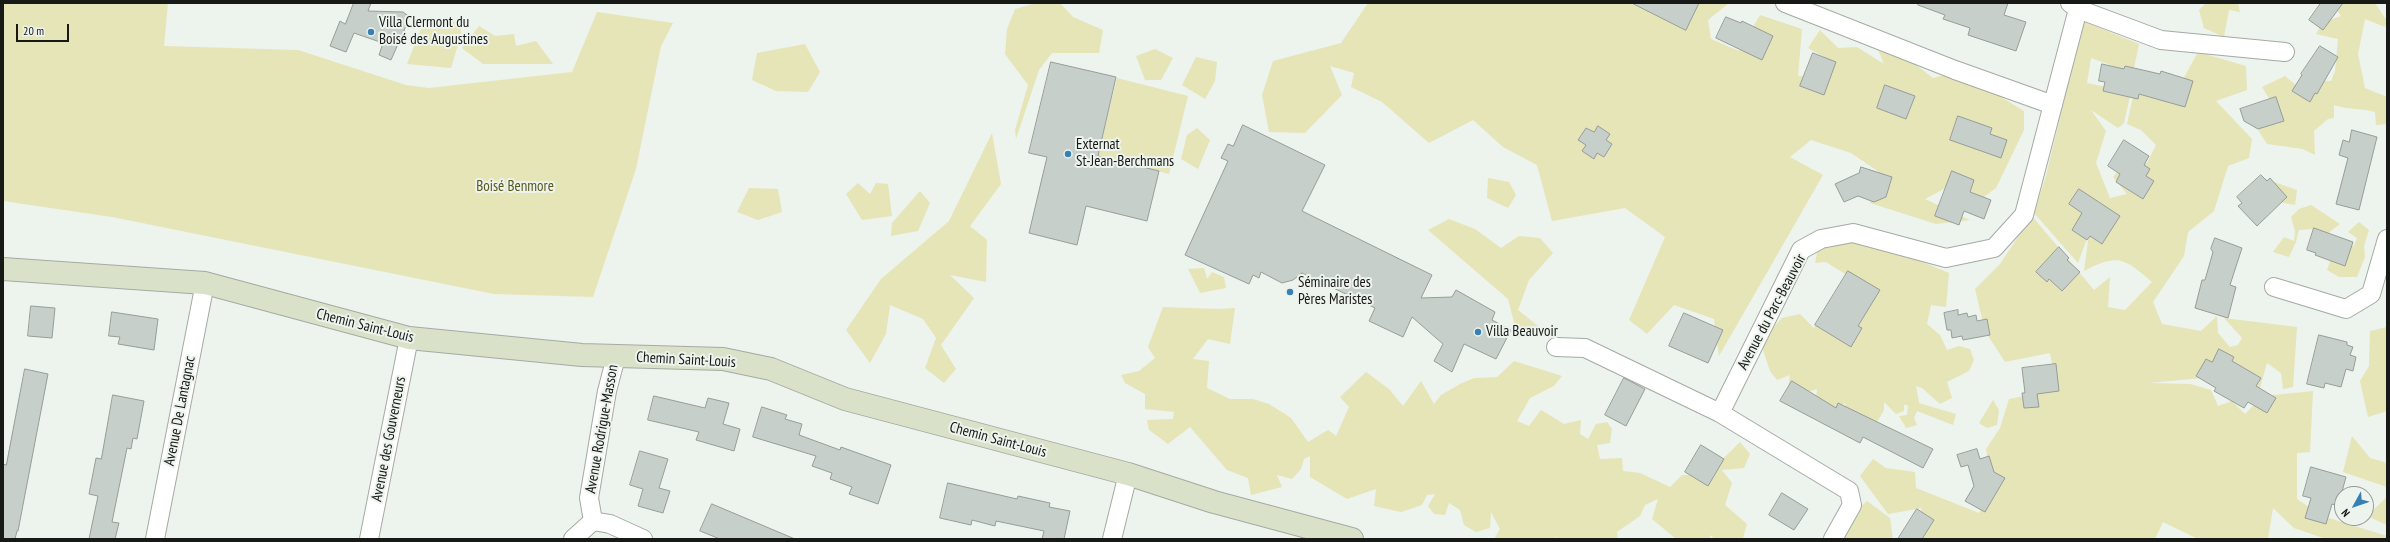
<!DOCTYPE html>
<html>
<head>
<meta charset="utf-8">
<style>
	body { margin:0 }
	#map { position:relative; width:2390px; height:542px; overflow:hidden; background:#edf3ed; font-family:"PT Sans Narrow",sans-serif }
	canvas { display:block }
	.frame { position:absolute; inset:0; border:4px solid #171917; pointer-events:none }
	.north { position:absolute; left:2334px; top:486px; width:40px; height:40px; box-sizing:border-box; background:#edf3ed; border:1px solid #979c97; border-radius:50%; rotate:230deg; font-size:11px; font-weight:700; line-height:16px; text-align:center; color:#171917 }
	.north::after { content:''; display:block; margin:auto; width:14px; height:18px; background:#3780b4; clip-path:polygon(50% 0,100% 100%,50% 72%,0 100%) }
	.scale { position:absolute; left:16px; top:24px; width:53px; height:18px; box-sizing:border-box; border:2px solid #171917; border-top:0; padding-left:5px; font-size:12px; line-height:14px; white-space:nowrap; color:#171917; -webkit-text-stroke:3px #edf3ed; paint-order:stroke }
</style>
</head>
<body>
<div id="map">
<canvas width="2390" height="542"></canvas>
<div class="frame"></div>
<div class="north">N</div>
<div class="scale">20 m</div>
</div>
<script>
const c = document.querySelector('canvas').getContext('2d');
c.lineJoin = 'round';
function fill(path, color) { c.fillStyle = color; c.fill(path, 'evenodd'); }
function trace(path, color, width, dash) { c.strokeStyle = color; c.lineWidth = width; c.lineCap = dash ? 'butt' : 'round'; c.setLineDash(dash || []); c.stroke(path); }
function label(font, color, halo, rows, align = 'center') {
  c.font = font + ' "PT Sans Narrow",sans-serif'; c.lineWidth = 4; c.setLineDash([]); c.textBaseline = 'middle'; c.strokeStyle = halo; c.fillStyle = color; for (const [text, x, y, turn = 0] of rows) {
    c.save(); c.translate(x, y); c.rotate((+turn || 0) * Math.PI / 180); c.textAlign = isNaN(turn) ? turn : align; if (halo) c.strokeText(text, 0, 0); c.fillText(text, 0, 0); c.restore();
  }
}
fill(new Path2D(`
	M3 3H168L164 46 298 50 406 85 429 88 572 72 597 12 673 23 661 46 636 169 593 297 494 294 112 217 3 201Z
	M1036 3H1060L1073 17 1103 30 1099 53H1052L1039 70 1016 139 1015 130 1028 85 1005 54 1007 29 1015 9Z
	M1368 3H1729L1708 20 1711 39 1739 51 1760 15 1802 29 1798 76 1818 77 1826 58 1808 48 1820 30 1838 48 1857 47 1884 64 1875 42 1915 64 1933 78 1948 74 1983 86 2024 111V130L1996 188 1977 202 1955 183 1925 199 1970 220 1936 224 1870 203 1879 172 1851 153 1811 140 1790 157 1823 175 1719 356 1714 319 1674 305 1647 334 1629 320 1665 237 1625 208 1552 221 1537 165 1503 147 1473 120 1429 143 1382 102 1351 87 1354 73 1330 66 1342 95 1305 133 1269 132 1262 95 1273 61 1341 43Z
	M2206 3H2238L2240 12 2229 10 2224 37 2204 28 2199 10Z
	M2332 3H2375L2387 21 2385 27 2365 19 2358 54 2365 88 2387 97V124L2376 125 2375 112C2361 108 2348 110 2334 105V118L2328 119 2314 131 2315 155 2303 149 2267 144 2258 130 2270 120V100L2262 87 2285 76 2302 90 2313 80 2331 81 2335 71 2338 39 2316 34 2322 23 2341 16Z
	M461 20V35L451 68 407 64 424 21Z
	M2083 21 2139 44 2133 73 2091 58 2087 83 2131 92 2124 123 2118 128 2091 110 2106 131 2096 163 2110 198 2127 194 2113 177 2126 162 2147 163 2156 145 2141 130 2127 124 2134 92 2177 90 2198 52 2246 66 2247 90 2216 101 2252 139 2249 158 2228 166 2214 211 2188 232 2184 256 2153 302 2162 324 2201 331 2217 316 2218 333 2230 347 2238 345 2242 338 2224 318 2297 327 2293 387 2283 389 2281 373 2267 363 2258 395 2213 377 2149 383 2190 384 2211 390 2218 406 2232 401 2245 414 2263 396 2313 391 2310 452 2297 453V499L2322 516 2387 536V539H2326L2294 528 2273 508 2268 539H2198L2163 522 2155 539H1907L1922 508 1888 514 1860 476 1873 459 1886 468 1915 472 1916 488 1979 513 1992 484 1986 449 2000 428 2009 399 2057 390 2050 353 2005 362 1985 331 1975 289 2000 264 2032 216 2094 290 2110 277 2108 307 2125 310 2152 282C2125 258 2117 253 2084 271L2089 233 2078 263 2034 213 2046 176Z
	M479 26 495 36 514 34 516 46 536 41 553 64H483L462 48Z
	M805 44 820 72 808 92 776 91 752 80 757 53Z
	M1155 49 1173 58 1161 80H1145L1136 56Z
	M1196 57 1217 62 1215 81 1205 99 1182 85Z
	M1117 78 1188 96 1169 174 1098 156Z
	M1197 128 1210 140 1198 169 1181 159 1187 135Z
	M992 133 1001 184 970 226 987 240 986 282 950 275 974 298 941 345 956 369 944 383 925 368 936 338 923 319 890 305 886 334 870 363 846 330 881 279 949 221Z
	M1488 178 1509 182 1516 195 1508 208 1487 198Z
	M2263 178 2297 190 2295 205 2274 201Z
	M858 183 870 194 876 183 888 184 892 216 862 220 846 194Z
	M749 188 778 189 782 212 758 220 737 212Z
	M920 191 930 203 918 231 891 236 892 223Z
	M2311 205 2340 224 2327 234 2311 229 2299 230 2296 242 2289 257 2273 252 2284 237 2294 241 2295 231 2291 217 2299 209Z
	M1449 219 1475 229 1501 248 1519 236 1540 238 1553 253 1529 280 1518 310 1538 326 1518 338 1508 299 1428 230Z
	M2359 222 2369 230 2364 246 2365 257 2357 277H2339L2327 270 2336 245 2354 246 2357 238 2348 232Z
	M1859 240 1884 246 1949 273 1946 307 1931 305 1927 324 1940 335 1947 350 1959 346 1970 349 1974 360 1969 371 1947 382 1952 398 1940 404 1922 388 1916 386 1919 403 1956 414 1953 425 1917 411 1914 418 1917 425 1906 428 1899 416 1907 415 1908 405H1904V411L1896 414 1884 402V410L1870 434 1848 419 1845 403 1830 416 1816 401 1817 389 1802 394 1788 388 1790 375 1777 380 1770 371 1760 341 1782 318 1800 314 1814 328 1821 315 1853 279 1826 262 1815 263 1819 243Z
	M1204 268 1207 279 1212 272 1224 277 1226 288 1200 293 1188 269Z
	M1163 307 1219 309 1235 308 1230 344 1208 339 1193 359 1209 361 1207 388 1230 399H1253L1269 404 1291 418 1308 442 1328 430 1336 436 1349 407 1340 397 1366 372 1389 389 1403 406 1421 381 1434 404 1441 395 1460 384 1474 378 1497 377 1514 361 1562 376 1554 386 1530 398 1517 421 1529 426 1541 410 1564 424 1581 420 1580 434 1588 439 1596 424 1607 422 1612 429 1610 443 1597 445 1600 459 1622 458 1623 471 1640 473 1670 487 1682 475C1707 476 1723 459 1740 442L1750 454 1744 468 1722 470 1732 483 1725 505 1747 524 1743 538 1715 539 1710 535V539H1676L1652 519 1658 499 1645 505 1640 516 1617 532 1618 539H1557L1556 537 1552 539H1494L1500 529 1491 512 1490 528 1476 532 1464 525 1460 510 1449 503 1445 515 1434 514 1428 506 1435 494 1427 495 1422 505 1401 512 1374 506 1376 489 1347 499 1310 477V456L1304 459 1301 469 1292 479 1277 475 1282 487 1251 495 1248 478 1227 470 1190 427 1168 444 1149 430 1147 420 1173 419 1174 412 1145 409V394L1125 383 1121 375 1139 371 1155 358 1148 347Z
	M2387 327V411L2368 417 2360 381 2369 366 2370 331Z
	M1993 400 1999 410 1997 425 1987 428 1979 423Z
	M2352 436 2370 458 2387 463V487L2343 472Z
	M2387 497V525L2367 516Z
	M1867 501 1890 518 1893 539H1844V521Z`), '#e6e5b7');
const building = new Path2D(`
	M354 3H371L368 11 403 12 410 17 391 60 379 55 383 43 354 33 346 52 330 46 340 21 345 24Z
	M1632 3H1699L1686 30Z
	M1919 3H2008L2004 15 2026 22 2016 51 1968 35 1970 28 1943 19 1945 15 1918 5Z
	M2321 3H2343L2323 30 2309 20Z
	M1726 17 1741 23 1742 21 1773 36 1762 60 1716 38Z
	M2320 46 2338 57 2317 94 2315 93 2310 102 2292 91 2302 75 2301 74Z
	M1813 53 1836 62 1824 95 1800 86Z
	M1051 62 1116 77 1098 156 1159 171 1147 221 1086 206 1077 245 1029 233 1047 157 1029 153Z
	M2102 64 2124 69 2125 66 2160 74 2161 71 2193 81 2185 107 2139 94 2138 99 2103 91 2105 82 2099 81Z
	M1885 85 1915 96 1906 119 1877 108Z
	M2276 97 2284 121 2258 129 2244 121 2240 109Z
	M1958 116 1992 128 1990 134 2007 140 2001 158 1950 140Z
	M1243 125 1325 165 1302 211 1432 275 1421 298 1452 297 1456 290 1495 312 1492 320 1511 330 1496 359 1464 344 1452 372 1434 361 1443 344 1412 317 1403 337 1369 321 1375 308 1302 273 1293 280 1282 283 1261 272 1259 278 1253 275 1249 284 1185 255 1228 161 1221 158 1228 144 1233 146Z
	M1598 126 1610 134 1606 140 1612 144 1604 157 1597 153 1594 159 1582 151 1586 145 1578 140 1586 128 1594 132Z
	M2352 130 2377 137 2359 210 2336 204 2348 158 2339 155 2343 140 2349 142Z
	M2124 140 2149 156 2144 165 2150 169 2146 176 2154 181 2143 199 2116 182 2120 174 2108 166Z
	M1861 167 1892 177 1886 197 1874 202 1858 196 1844 202 1835 184 1859 173Z
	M1952 171 1974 180 1970 192 1991 200 1984 219 1964 211 1959 225 1935 216Z
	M2261 175 2267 181 2270 178 2287 197 2257 226 2238 206 2242 203 2237 197Z
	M2079 189 2120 216 2102 244 2090 236 2087 240 2072 230 2082 213 2069 204Z
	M2314 228 2353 242 2345 266 2315 255 2316 253 2307 250Z
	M2215 238 2242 248 2230 285 2236 287 2228 318 2195 308 2202 280H2205L2213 252 2211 249Z
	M2059 247 2069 258 2067 260 2080 272 2062 291 2049 279 2047 282 2036 272Z
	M1848 271 1880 290 1858 326 1862 328 1851 347 1815 325Z
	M31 306 55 308 52 338 28 336Z
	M1958 310V315L1967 313 1968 317 1976 315 1977 321 1987 319 1990 335 1963 340 1962 336 1952 338 1951 330H1947L1944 313Z
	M112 312 158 319 154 350 118 344 120 337 109 336Z
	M1684 313 1723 330 1708 363 1669 346Z
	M2319 335 2347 342V345L2353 347 2350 355 2356 357 2353 371 2346 369 2341 387 2325 383 2324 388 2307 384Z
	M2219 349 2234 357 2232 361 2261 378 2256 386 2276 398 2267 413 2248 402 2244 408 2214 391 2216 388 2196 376 2206 359 2212 362Z
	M2056 364 2059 391 2037 394 2039 407 2024 408 2022 393H2025L2022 368Z
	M25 369 48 374 18 531H17L15 539H3V464L6 465Z
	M1624 378 1645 389 1626 426 1605 415Z
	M1792 381 1836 408 1838 403 1933 449 1923 468 1863 437 1860 443 1780 401Z
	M113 395 144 401 137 439 133 438 131 449 127 448 112 522 119 523 115 539H89L98 496 89 494 96 458 101 459Z
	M654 396 705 408 708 398 729 403 723 424 740 429 734 451 696 440 699 432 648 420Z
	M762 407 787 415 785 419 802 424 799 435 840 450 841 447 891 465 878 504 849 494 852 487 830 479 832 473 812 466 816 456 753 437Z
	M1701 445 1724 459 1708 486 1685 472Z
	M1977 449 1980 459 1989 456 1994 472 2005 478 1985 512 1965 501 1974 486 1968 465 1961 467 1957 455Z
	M640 451 668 459 659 488 670 491 663 513 638 506 643 489 630 485Z
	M2311 467 2346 477 2338 506 2332 504 2326 524 2305 518 2311 498 2303 496Z
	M948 483 1017 499 1018 496 1050 503 1049 507 1070 511 1064 539H1042L1044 531 996 521 995 526 972 520 971 525 940 518Z
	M1782 493 1808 509 1794 530 1769 515Z
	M712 504 795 539H720L700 531Z
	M1917 509 1934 520 1922 539H1898Z`);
fill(building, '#c7cfcb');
trace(building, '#969d99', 1);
const street = new Path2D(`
	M1785 3 1955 70 2053 105
	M2070 3 2078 9 2161 40 2285 52
	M2274 287 2346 309 2371 294 2387 239
	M1556 347 1585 348 1720 413 1849 491 1852 505 1833 539
	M1720 413 1801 250 1821 239 1853 233 1946 258 1994 248 2024 215 2078 9
	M593 521 589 498 607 391 616 357
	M593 521 610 524 643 539
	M155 539 205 283
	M369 539 409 338
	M573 539 593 521
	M1112 539 1128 474`);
const secondary = new Path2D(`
	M3 269 205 283 409 338 582 355 723 359 771 369 845 399 1128 474 1214 502 1352 539`);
trace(street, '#a4aaa4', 20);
trace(secondary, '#a4aaa4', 24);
trace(street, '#fff', 18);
trace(secondary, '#d9e2c8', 22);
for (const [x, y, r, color] of [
	[371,32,4,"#3780b4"],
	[1068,154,4,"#3780b4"],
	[1290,292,4,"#3780b4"],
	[1478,332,4,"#3780b4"]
]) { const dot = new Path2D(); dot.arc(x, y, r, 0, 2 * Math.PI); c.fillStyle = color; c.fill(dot); trace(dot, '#edf3ed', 1.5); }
label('15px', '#171917', '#edf3ed', [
	["Villa Clermont du",379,23],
	["Boisé des Augustines",379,40],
	["Externat",1076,145],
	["St-Jean-Berchmans",1076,162],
	["Séminaire des",1298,283],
	["Pères Maristes",1298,300],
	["Villa Beauvoir",1486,332]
], 'left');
label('15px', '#59571c', '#edf3ed', [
	["Boisé Benmore",515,187]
]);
label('15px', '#171917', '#edf3ed', [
	["Avenue du Parc-Beauvoir",1772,312,-62],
	["Chemin Saint-Louis",365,326,14],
	["Chemin Saint-Louis",686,360,3],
	["Avenue De Lantagnac",180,411,-79],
	["Avenue Rodrigue-Masson",602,429,-80],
	["Avenue des Gouverneurs",389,439,-79],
	["Chemin Saint-Louis",998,440,15]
]);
</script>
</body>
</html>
